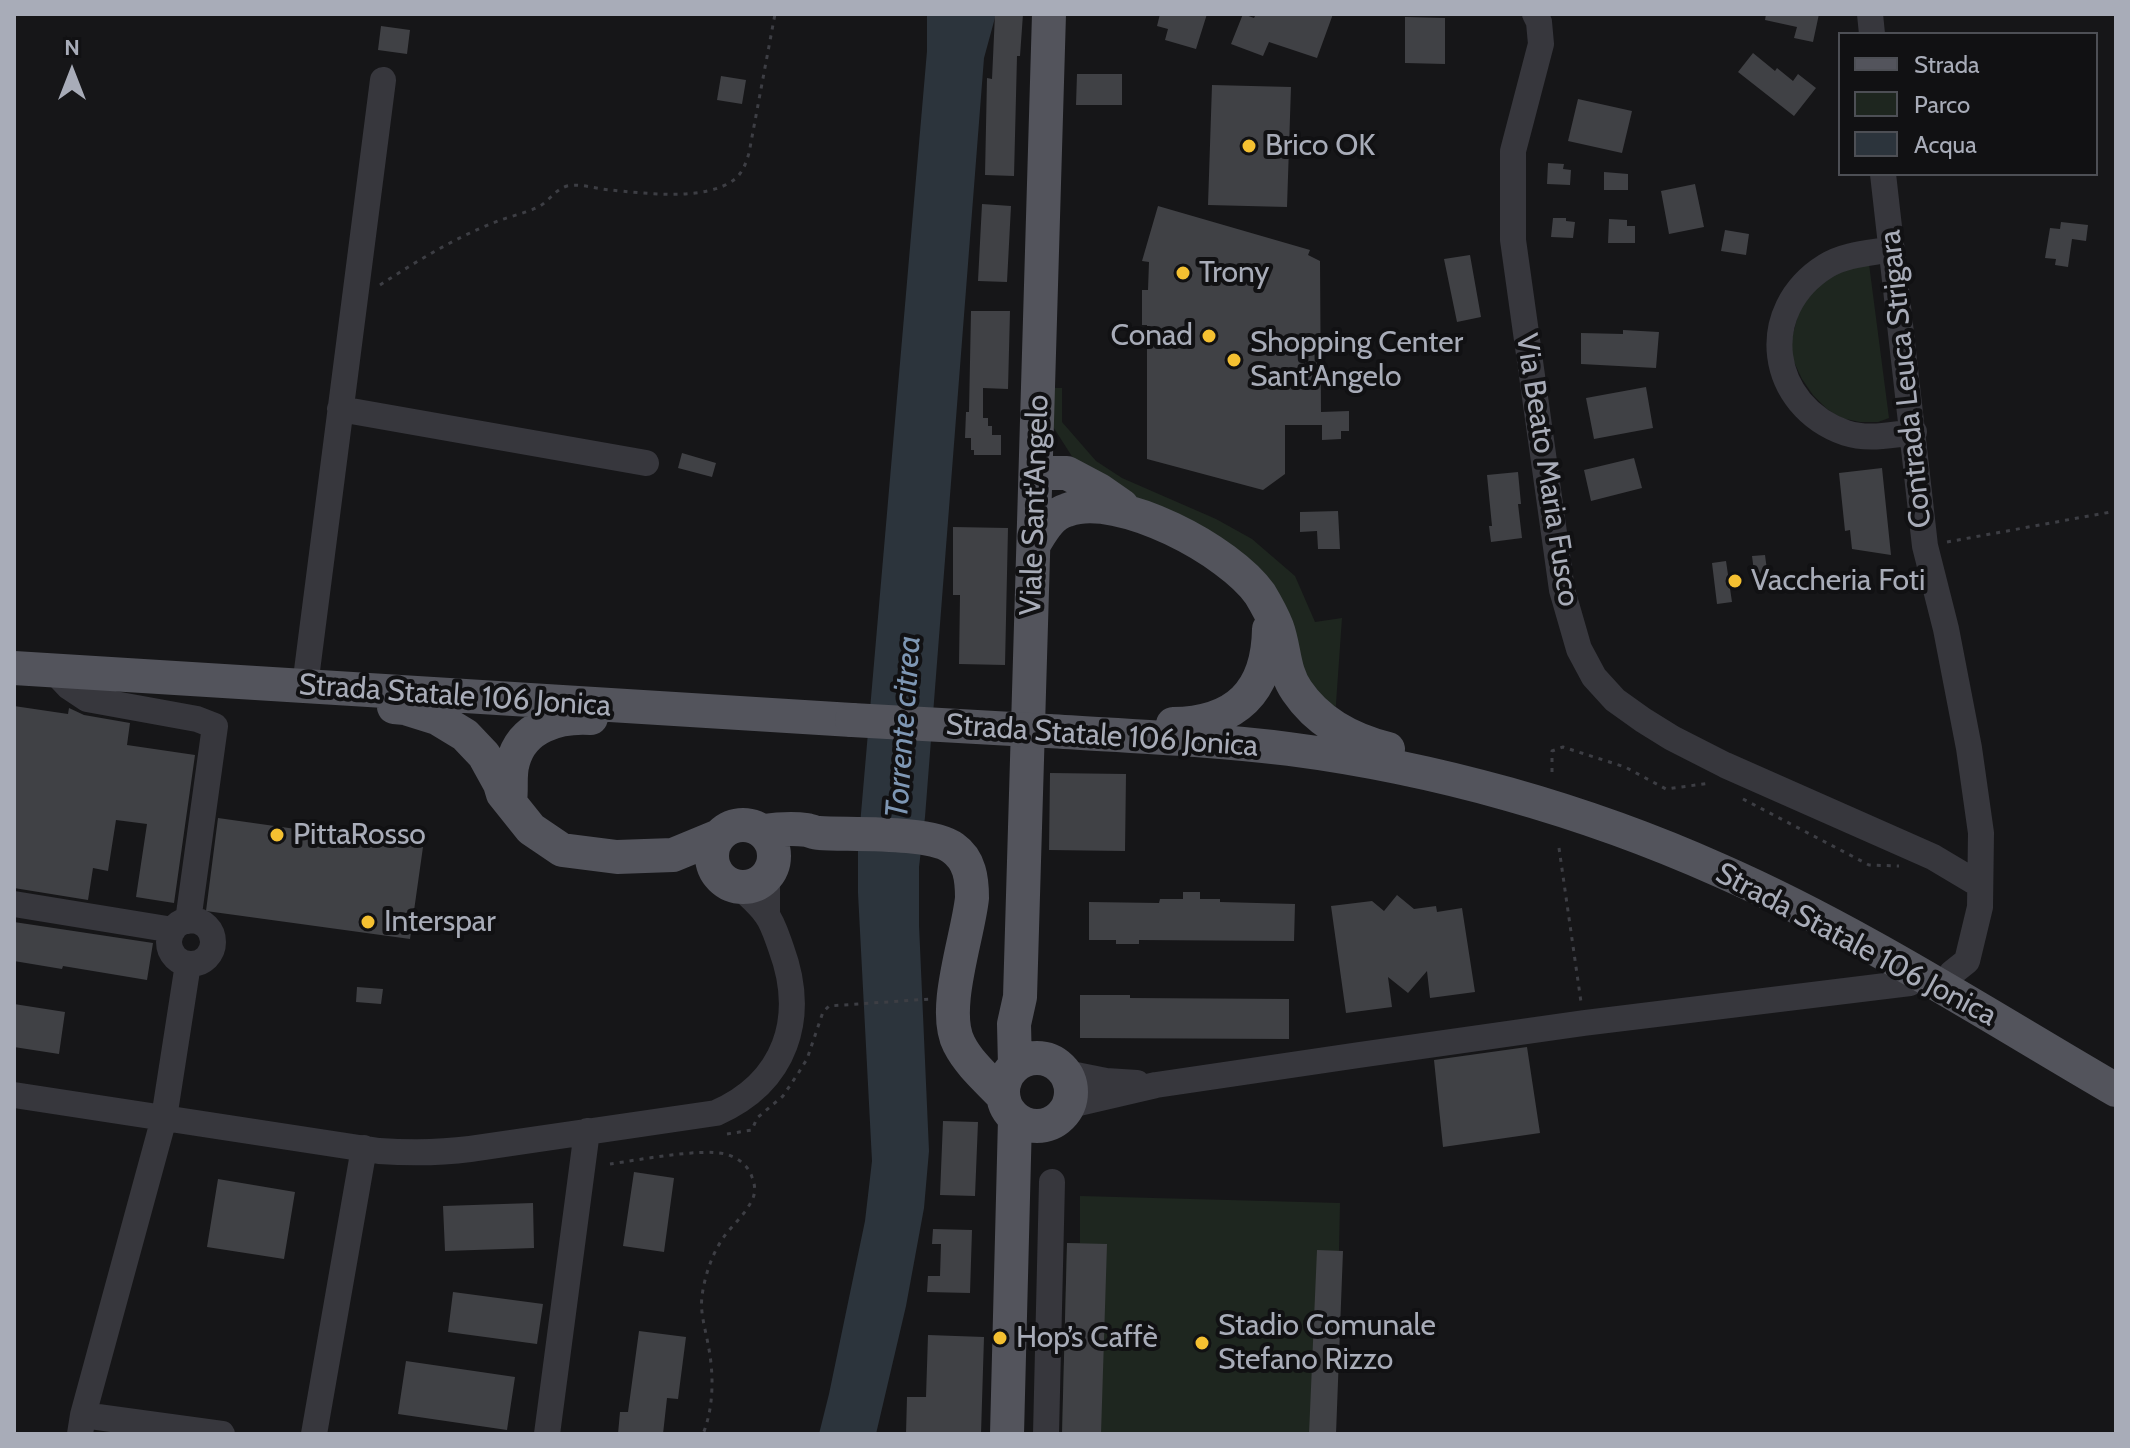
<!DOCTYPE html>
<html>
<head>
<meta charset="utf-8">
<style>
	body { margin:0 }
	#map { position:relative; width:2130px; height:1448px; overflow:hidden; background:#161618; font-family:Cabin,sans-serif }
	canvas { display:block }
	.frame { position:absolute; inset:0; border:16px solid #a8acb8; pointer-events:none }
	.legend { position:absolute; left:1838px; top:32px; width:260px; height:144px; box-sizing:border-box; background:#111113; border:2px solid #4d4f55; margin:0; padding:10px 14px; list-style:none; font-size:24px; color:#a8acb8 }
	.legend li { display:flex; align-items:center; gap:16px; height:40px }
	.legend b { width:40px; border:2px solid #4d4f55 }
	.north { position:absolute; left:32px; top:32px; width:80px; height:80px; -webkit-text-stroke:6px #111113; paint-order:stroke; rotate:0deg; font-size:22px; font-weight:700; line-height:32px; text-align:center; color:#a8acb8 }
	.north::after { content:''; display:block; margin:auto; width:28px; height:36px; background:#a8acb8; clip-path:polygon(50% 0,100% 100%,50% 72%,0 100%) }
</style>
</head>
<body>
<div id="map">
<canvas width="2130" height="1448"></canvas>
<div class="frame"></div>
<ul class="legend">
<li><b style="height:10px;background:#53545c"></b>Strada</li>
<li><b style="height:22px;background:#1e261f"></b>Parco</li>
<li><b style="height:22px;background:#2c343c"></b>Acqua</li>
</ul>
<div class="north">N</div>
</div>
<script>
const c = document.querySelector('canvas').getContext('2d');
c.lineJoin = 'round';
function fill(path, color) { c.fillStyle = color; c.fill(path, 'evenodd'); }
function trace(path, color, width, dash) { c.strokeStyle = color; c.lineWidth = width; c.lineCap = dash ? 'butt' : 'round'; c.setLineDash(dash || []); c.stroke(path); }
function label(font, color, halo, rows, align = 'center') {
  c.font = font + ' Cabin,sans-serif'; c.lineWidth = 8; c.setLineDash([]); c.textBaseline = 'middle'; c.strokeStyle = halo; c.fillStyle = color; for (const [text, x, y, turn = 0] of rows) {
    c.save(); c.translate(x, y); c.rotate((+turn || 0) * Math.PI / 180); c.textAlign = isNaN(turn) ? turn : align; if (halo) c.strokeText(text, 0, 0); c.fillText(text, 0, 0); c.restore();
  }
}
fill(new Path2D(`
	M1869 264 1889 418 1878 422H1860L1841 418 1827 409 1813 395 1802 379 1794 362 1790 345 1801 304 1831 273Z
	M1050 388H1062V422L1096 461 1122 478 1216 519 1252 539 1295 576 1315 622 1342 618 1335 718 1320 708 1283 627 1129 501 1073 458 1050 422Z
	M1080 1196 1340 1203 1335 1434H1062L1067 1243H1080Z`), '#1e261f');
fill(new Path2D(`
	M927 14H996L984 58 925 817 919 867V925L929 1151 924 1208 906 1306 876 1434H819L829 1394 865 1221 872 1161 858 893V848L927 51Z`), '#2c343c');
fill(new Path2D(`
	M995 14H1023L1020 56H1017L1014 176 985 175 987 78 992 79Z
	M1160 14H1207L1196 49 1165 40 1168 29 1157 26Z
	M1243 14 1254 18 1256 14H1333L1317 58 1269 42 1263 56 1231 44Z
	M1766 14H1819L1813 42 1794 38 1797 27 1765 20Z
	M1405 17 1445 18V64L1405 63Z
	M381 26 410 30 407 54 378 50Z
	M1753 53 1775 71 1777 68 1793 81 1798 74 1816 88 1794 116 1738 72Z
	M1077 74H1122V105H1076Z
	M721 76 746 80 742 104 717 100Z
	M1212 85 1291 87 1287 207 1208 205Z
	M1578 99 1632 111 1622 153 1568 141Z
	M1548 163 1564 164 1563 169 1571 170 1570 185 1547 184Z
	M1604 172 1628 174V190H1604Z
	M1695 184 1704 227 1669 234 1661 191Z
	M982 204 1011 206 1007 282 978 281Z
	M1158 206 1310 250 1308 255 1320 261 1321 412 1349 411V431H1341V439L1322 440V425H1285V474L1263 490 1147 459V325H1142V290H1148L1149 262 1142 261Z
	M1553 218H1566V221L1575 222 1573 238 1551 237Z
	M1609 219 1627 220V226H1635V243H1608Z
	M2061 222 2088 225 2086 241 2072 239 2068 267 2055 265 2056 259 2045 258 2050 228 2060 229Z
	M1725 230 1749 234 1746 255 1721 251Z
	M1470 255 1481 317 1457 322 1444 259Z
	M971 311H1010L1008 389 983 388V418H988V426H992V435H1001V455H974V450H971V438H965L966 412H969Z
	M1623 330 1659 332 1656 368 1581 364V333L1623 334Z
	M1646 387 1653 428 1594 439 1586 398Z
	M682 453 716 463 712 477 678 468Z
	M1634 458 1642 488 1591 501 1584 470Z
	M1882 468 1891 555 1852 549 1850 530 1845 531 1839 473Z
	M1518 472 1521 504H1518L1522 538 1491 542 1489 526H1492L1487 475Z
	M1338 511 1340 549H1318L1317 531 1300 532V512Z
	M953 527 1008 528 1005 665 959 664 960 595H953Z
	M1765 555 1769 585 1756 587 1752 556Z
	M1726 561 1732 602 1717 604 1712 563Z
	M14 706 68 714 69 708 84 715 130 723 127 745 195 755 174 903 136 897 147 824 116 820 108 871 93 868 88 900 14 888Z
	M1050 773 1126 774 1125 851 1049 850Z
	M218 818 423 847 410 939 206 911Z
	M1183 892H1200V899H1220V902L1295 904 1294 941 1139 940V944H1116V940H1089V902L1159 903 1160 899H1183Z
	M1397 895 1414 909 1436 906 1437 912 1462 908 1475 992 1430 998 1427 971 1408 993 1388 977 1392 1007 1346 1013 1331 906 1372 901 1384 911Z
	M14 922 153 943 147 980 63 966 62 969 14 961Z
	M357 987 383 989 381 1004 356 1002Z
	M1080 995H1130V998L1289 999V1039L1080 1038Z
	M14 1004 65 1012 59 1054 14 1047Z
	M1527 1047 1540 1133 1443 1147 1434 1060Z
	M943 1121 978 1122 975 1196 940 1195Z
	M634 1172 674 1178 664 1252 623 1246Z
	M218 1179 295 1192 284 1259 207 1247Z
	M533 1203 534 1248 445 1251 443 1206Z
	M933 1229 972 1230 970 1293 927 1292 928 1276H940L941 1244H932Z
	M1067 1243 1107 1244 1101 1434H1062Z
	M1317 1250 1343 1251 1336 1434H1309Z
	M453 1292 543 1304 537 1344 448 1332Z
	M639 1331 686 1337 678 1399 667 1398 663 1434H618L620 1412H628Z
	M928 1335 984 1337 981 1434H906L907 1397H926Z
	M406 1361 515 1377 507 1430 398 1414Z`), '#404145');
trace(new Path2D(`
	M380 285C417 261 456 237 498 221 511 216 526 213 538 207 550 201 554 190 567 186 582 183 595 189 610 190 644 193 706 202 735 179 743 172 746 163 749 153L775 14
	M1947 542 2116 511
	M1552 772V751L1563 747 1625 767 1666 789 1711 783
	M1743 799 1869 865 1899 866
	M1559 848 1581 1002
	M727 1134 752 1130 757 1118 783 1096 799 1072 807 1059 823 1012 829 1006 930 999
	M610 1164C638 1160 701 1148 725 1154 737 1157 748 1165 752 1177 755 1184 756 1193 752 1200 746 1213 735 1223 726 1234 713 1251 705 1274 702 1296 700 1313 705 1327 708 1344 714 1373 714 1407 703 1434`), '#3d3e44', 3, [4, 6]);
trace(new Path2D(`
	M1535 14 1539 22 1541 44 1513 151V240L1562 590 1579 649 1594 677 1615 700 1643 720 1672 738 1725 765 1933 857 1980 885
	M1870 14 1872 34
	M1883 174 1925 546 1946 629 1969 748 1981 833 1980 907 1967 961 1952 973
	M1892 249C1871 253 1845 254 1826 266 1755 310 1768 406 1846 433 1867 440 1893 435 1914 432
	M340 409 646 463
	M53 670 69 687 87 699 197 719 215 726 188 921
	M305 686 383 80
	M767 876V915
	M14 904 173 930
	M169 942a22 22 0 1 1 44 0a22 22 0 1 1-44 0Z
	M1066 1073 1106 1081 1137 1083
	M14 1095 379 1151C410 1153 439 1153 470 1149L716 1113C786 1082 807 1018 781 948 777 937 773 923 766 914 759 904 748 895 740 887
	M1070 1105 1156 1085 1359 1055 1584 1023 1910 983
	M83 1415 222 1434
	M80 1434 83 1415 164 1118 188 964
	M314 1434 364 1148
	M547 1434 587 1131
	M1046 1434 1052 1182`), '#37373d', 26);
trace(new Path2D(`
	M1036 473H1067L1099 490 1122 506
	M1034 544C1042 531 1050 515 1067 510 1119 491 1230 551 1260 594 1266 604 1273 617 1277 627 1285 649 1283 671 1297 691 1318 722 1352 740 1388 749
	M14 668 852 720
	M394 707 405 708 437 718 465 735 484 755 500 784 503 794 531 829 562 850 617 857 673 855 719 836
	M1173 724C1236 723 1268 692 1269 629
	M1048 731C1128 736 1209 739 1289 749 1435 768 1585 810 1719 870 1856 930 1987 1015 2116 1090
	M510 801C512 788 509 774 513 762 522 726 559 716 591 718
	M712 856a31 31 0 1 1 62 0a31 31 0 1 1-62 0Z
	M763 831C778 829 792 828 807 830 811 831 815 833 819 833 850 835 930 831 953 848 970 860 972 879 972 898 968 937 941 1010 959 1044 969 1064 988 1080 1003 1096
	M1003 1092a34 34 0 1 1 68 0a34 34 0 1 1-68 0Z
	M1015 1066 1014 1024 1020 997 1049 14
	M1007 1434 1015 1119`), '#53545c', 34);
trace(new Path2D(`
	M852 720 1048 731`), '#53545c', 34);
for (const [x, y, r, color] of [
	[1249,146,8,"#f4c031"],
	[1183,273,8,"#f4c031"],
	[1209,336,8,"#f4c031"],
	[1234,360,8,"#f4c031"],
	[1735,581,8,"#f4c031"],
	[277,835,8,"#f4c031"],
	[368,922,8,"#f4c031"],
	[1000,1338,8,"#f4c031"],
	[1202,1343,8,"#f4c031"]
]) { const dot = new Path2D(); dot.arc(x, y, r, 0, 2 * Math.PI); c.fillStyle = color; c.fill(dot); trace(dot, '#111113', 3); }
label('30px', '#a8acb8', '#111113', [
	["Brico OK",1265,146],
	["Trony",1199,273],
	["Conad",1193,336,"right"],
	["Shopping Center",1250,343],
	["Sant'Angelo",1250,377],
	["Vaccheria Foti",1751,581],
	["PittaRosso",293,835],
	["Interspar",384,922],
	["Stadio Comunale",1218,1326],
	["Stefano Rizzo",1218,1360],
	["Hop’s Caffè",1016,1338]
], 'left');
label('30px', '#a8acb8', '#111113', [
	["Contrada Leuca Strigara",1906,379,-96],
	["Via Beato Maria Fusco",1547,470,81],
	["Viale Sant'Angelo",1035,505,-88],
	["Strada Statale 106 Jonica",455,696,4],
	["Strada Statale 106 Jonica",1102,736,4],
	["Strada Statale 106 Jonica",1856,945,28]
]);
label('italic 32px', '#7e97b4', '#111113', [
	["Torrente citrea",904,727,-86]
]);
</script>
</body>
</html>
